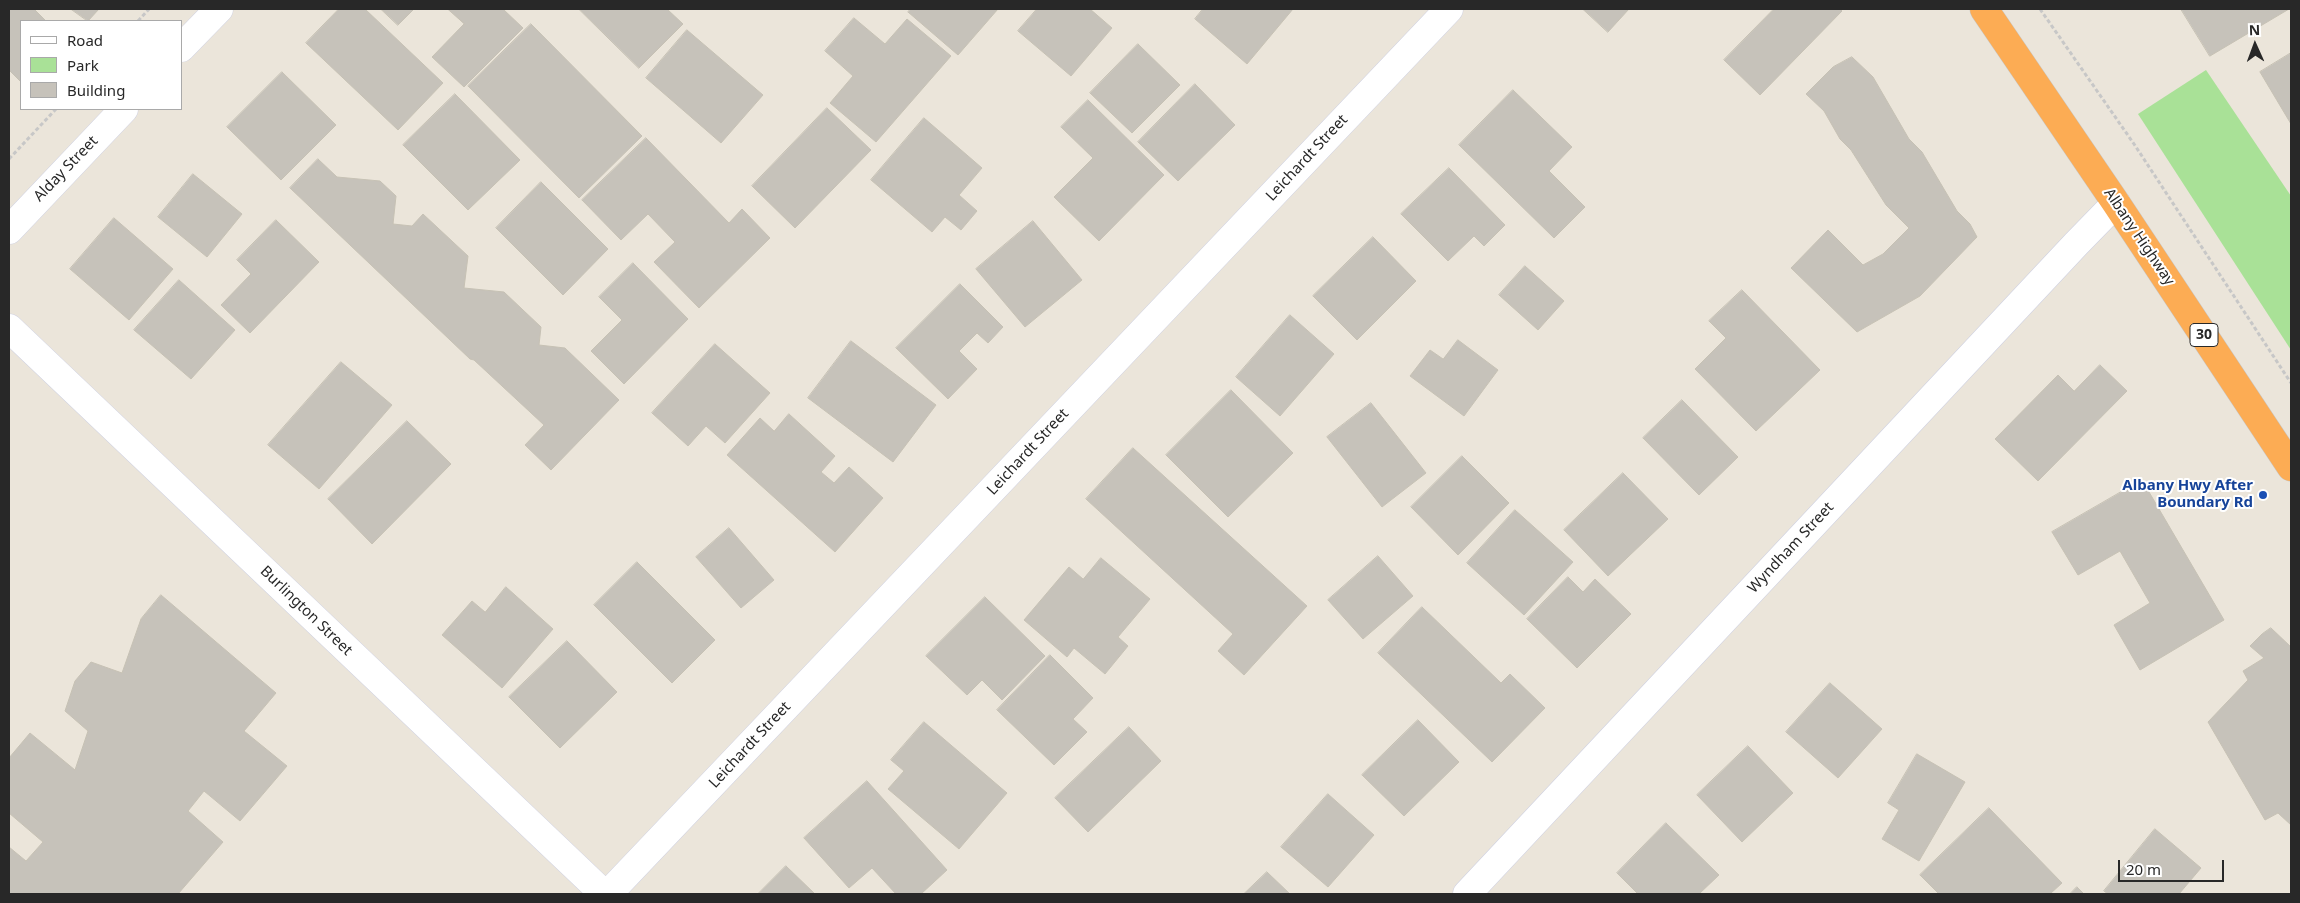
<!DOCTYPE html>
<html>
<head>
<meta charset="utf-8">
<style>
	body { margin:0 }
	#map { position:relative; width:2300px; height:903px; overflow:hidden; background:#ebe5da; font-family:"Noto Sans",sans-serif }
	canvas { display:block }
	.frame { position:absolute; inset:0; border:10px solid #282828; pointer-events:none }
	.legend { position:absolute; left:20px; top:20px; width:162px; height:90px; box-sizing:border-box; background:#fff; border:1px solid #a9a9a9; margin:0; padding:6px 9px; list-style:none; font-size:15px; color:#282828 }
	.legend li { display:flex; align-items:center; gap:10px; height:25px }
	.legend b { width:25px; border:1px solid #a9a9a9 }
	.north { position:absolute; left:2230px; top:20px; width:50px; height:50px; -webkit-text-stroke:4px #fff; paint-order:stroke; rotate:358deg; font-size:14px; font-weight:700; line-height:20px; text-align:center; color:#282828 }
	.north::after { content:''; display:block; margin:auto; width:18px; height:22px; background:#282828; clip-path:polygon(50% 0,100% 100%,50% 72%,0 100%) }
	.scale { position:absolute; left:2118px; top:860px; width:106px; height:22px; box-sizing:border-box; border:2px solid #282828; border-top:0; padding-left:6px; font-size:15px; line-height:18px; white-space:nowrap; color:#282828; -webkit-text-stroke:4px #fff; paint-order:stroke }
</style>
</head>
<body>
<div id="map">
<canvas width="2300" height="903"></canvas>
<div class="frame"></div>
<ul class="legend">
<li><b style="height:6px;background:#fff"></b>Road</li>
<li><b style="height:14px;background:#a9e197"></b>Park</li>
<li><b style="height:14px;background:#c6c2ba"></b>Building</li>
</ul>
<div class="north">N</div>
<div class="scale">20 m</div>
</div>
<script>
const c = document.querySelector('canvas').getContext('2d');
c.lineJoin = 'round';
function fill(path, color) { c.fillStyle = color; c.fill(path, 'evenodd'); }
function trace(path, color, width, dash) { c.strokeStyle = color; c.lineWidth = width; c.lineCap = dash ? 'butt' : 'round'; c.setLineDash(dash || []); c.stroke(path); }
function label(font, color, halo, rows, align = 'center') {
  c.font = font + ' "Noto Sans",sans-serif'; c.lineWidth = 4; c.setLineDash([]); c.textBaseline = 'middle'; c.strokeStyle = halo; c.fillStyle = color; for (const [text, x, y, turn = 0] of rows) {
    c.save(); c.translate(x, y); c.rotate((+turn || 0) * Math.PI / 180); c.textAlign = isNaN(turn) ? turn : align; if (halo) c.strokeText(text, 0, 0); c.fillText(text, 0, 0); c.restore();
  }
}
fill(new Path2D(`
	M2206 70 2291 196V350L2138 114Z`), '#a9e197');
const building = new Path2D(`
	M9 9H34L46 21H21V82L9 70Z
	M71 9H99L88 21Z
	M339 9H365L443 83 398 130 306 43Z
	M381 9H414L398 25Z
	M448 9H503L523 28 464 87 432 57 464 24Z
	M579 9H667L683 24 639 68Z
	M911 9H998L958 55 908 12Z
	M1037 9H1090L1112 28 1071 76 1018 31Z
	M1203 9H1293L1247 64 1195 19Z
	M1583 9H1629L1608 32Z
	M1774 9H1840L1842 11 1760 95 1724 60Z
	M2181 9H2289L2210 56Z
	M854 18 885 44 907 19 951 56 876 142 830 103 853 76 825 51Z
	M531 24 642 136 579 198 468 86Z
	M687 30 763 95 721 143 646 78Z
	M1138 44 1180 85 1132 133 1090 93Z
	M2291 53V124L2260 72Z
	M1852 57 1873 77 1909 139 1922 152 1957 211 1970 224 1977 237 1920 296 1857 332 1791 268 1828 230 1863 265 1883 254 1909 228 1886 205 1851 150 1840 139 1824 111 1806 94 1833 67Z
	M282 72 336 125 281 180 227 127Z
	M1195 84 1235 125 1178 181 1138 142Z
	M1513 90 1572 147 1549 171 1585 207 1554 238 1459 145Z
	M455 94 520 160 468 210 403 145Z
	M1088 100 1164 175 1099 241 1054 197 1093 158 1061 127Z
	M827 108 871 150 795 228 752 186Z
	M924 118 982 168 959 195 977 211 961 230 945 217 932 232 871 180Z
	M646 138 729 223 742 209 770 238 699 308 654 262 675 242 648 214 621 240 582 200Z
	M318 159 337 177 380 181 396 196 393 224 412 226 423 214 468 256 464 288 504 292 541 327 539 345 565 348 619 400 551 470 525 445 544 425 474 360 470 359 290 188Z
	M1449 168 1505 225 1484 246 1474 236 1448 261 1401 214Z
	M193 174 242 214 207 257 158 217Z
	M541 182 608 249 563 295 496 228Z
	M114 218 173 269 129 320 70 269Z
	M276 220 319 262 250 333 221 305 251 274 237 260Z
	M1033 221 1082 280 1025 327 976 269Z
	M1373 237 1416 281 1357 340 1313 296Z
	M633 263 688 319 624 384 591 351 622 320 599 297Z
	M1525 266 1564 301 1538 330 1499 295Z
	M179 280 235 330 191 379 134 330Z
	M960 284 1003 327 988 343 977 333 959 351 977 369 948 399 896 348Z
	M1742 290 1820 370 1756 431 1695 369 1726 338 1709 321Z
	M1290 315 1334 354 1280 416 1236 377Z
	M1458 340 1498 370 1464 416 1410 376 1430 350 1443 359Z
	M851 341 936 405 893 462 808 398Z
	M715 344 770 393 725 443 706 426 688 446 652 413Z
	M341 362 392 405 319 489 268 445Z
	M2100 365 2127 391 2038 481 1995 439 2058 375 2074 391Z
	M1231 390 1293 453 1228 517 1166 455Z
	M1682 400 1738 457 1699 495 1643 438Z
	M1371 403 1426 473 1382 507 1327 437Z
	M789 414 835 456 821 472 834 483 849 467 883 498 835 552 727 455 760 418 774 431Z
	M407 421 451 464 372 544 328 499Z
	M1133 448 1307 606 1244 675 1218 651 1233 634 1086 499Z
	M1462 456 1509 503 1458 555 1411 507Z
	M1623 473 1668 519 1608 576 1564 530Z
	M2142 480 2224 620 2140 670 2114 625 2150 603 2120 551 2078 575 2052 532Z
	M1515 510 1573 562 1524 615 1467 563Z
	M729 528 774 580 741 608 696 557Z
	M1378 556 1413 596 1363 639 1328 600Z
	M1101 558 1150 599 1118 637 1128 646 1105 674 1074 648 1067 657 1024 620 1069 567 1083 579Z
	M637 562 715 640 672 683 594 605Z
	M1568 577 1583 592 1595 579 1631 614 1577 668 1527 619Z
	M506 587 553 629 502 688 442 635 472 601 485 612Z
	M161 595 276 693 244 731 287 766 240 821 204 791 188 811 223 842 178 894H9V847L26 861 43 842 9 813V758L30 733 75 770 88 731 65 711 75 681 91 662 122 673 141 619Z
	M985 597 1045 656 1002 700 982 680 967 695 926 656Z
	M1422 607 1501 683 1510 674 1545 708 1492 762 1378 653Z
	M2271 628 2291 647V825L2278 813 2265 820 2208 722 2248 680 2243 671 2264 658 2250 646 2262 634Z
	M567 641 617 692 560 748 509 697Z
	M1050 655 1093 698 1073 719 1087 732 1054 765 997 710Z
	M1830 683 1882 729 1838 778 1786 732Z
	M1418 720 1459 762 1404 816 1362 775Z
	M924 722 1007 793 959 849 888 789 904 771 891 760Z
	M1129 727 1161 761 1088 832 1055 798Z
	M1748 746 1793 793 1742 842 1697 795Z
	M1917 754 1965 782 1919 861 1882 839 1899 810 1888 803Z
	M867 781 947 870 921 894H896L872 868 849 888 804 838Z
	M1328 794 1374 835 1328 887 1281 847Z
	M1989 808 2062 883 2050 894H1939L1920 875Z
	M1666 823 1719 875 1699 894H1638L1617 873Z
	M2155 829 2201 868 2179 894H2108L2104 891Z
	M786 866 815 894H758Z
	M1267 872 1290 894H1244Z
	M2077 887 2084 894H2070Z`);
fill(building, '#c6c2ba');
trace(building, '#c6c1b4', 1);
const minor = new Path2D(`
	M181 48 219 9
	M9 230 124 109
	M9 328 604 894
	M608 894 1449 9
	M1467 894 2076 244 2116 203`);
const highway = new Path2D(`
	M1984 9 2116 203 2291 467`);
trace(minor, '#cfd1e1', 29);
trace(highway, '#c7c7c7', 29);
trace(new Path2D(`
	M2040 9 2134 144 2291 383
	M138 21 149 9
	M9 159 56 109`), '#c7c7c7', 3, [4, 2.5]);
trace(minor, '#fff', 28);
trace(highway, '#fcac54', 28);
for (const [x, y, r, color] of [
	[2263,495,5,"#1a4fb4"]
]) { const dot = new Path2D(); dot.arc(x, y, r, 0, 2 * Math.PI); c.fillStyle = color; c.fill(dot); trace(dot, '#fff', 2); }
for (const [x, y, w] of [
	[2204,335,28]
]) { const box = new Path2D(); box.roundRect(x - w / 2, y - 11.5, w, 23, 4); c.fillStyle = '#fff'; c.fill(box); trace(box, '#282828', 1); }
label('bold 14px', '#282828', null, [
	["30",2204,335]
]);
label('15px', '#282828', '#fff', [
	["Leichardt Street",1307,158,-47],
	["Alday Street",66,169,-46],
	["Albany Highway",2139,237,56],
	["Leichardt Street",1028,452,-47],
	["Wyndham Street",1791,548,-47],
	["Burlington Street",306,611,44],
	["Leichardt Street",750,745,-47]
]);
label('bold 15px', '#164399', '#fff', [
	["Albany Hwy After",2253,486],
	["Boundary Rd",2253,503]
], 'right');
</script>
</body>
</html>
